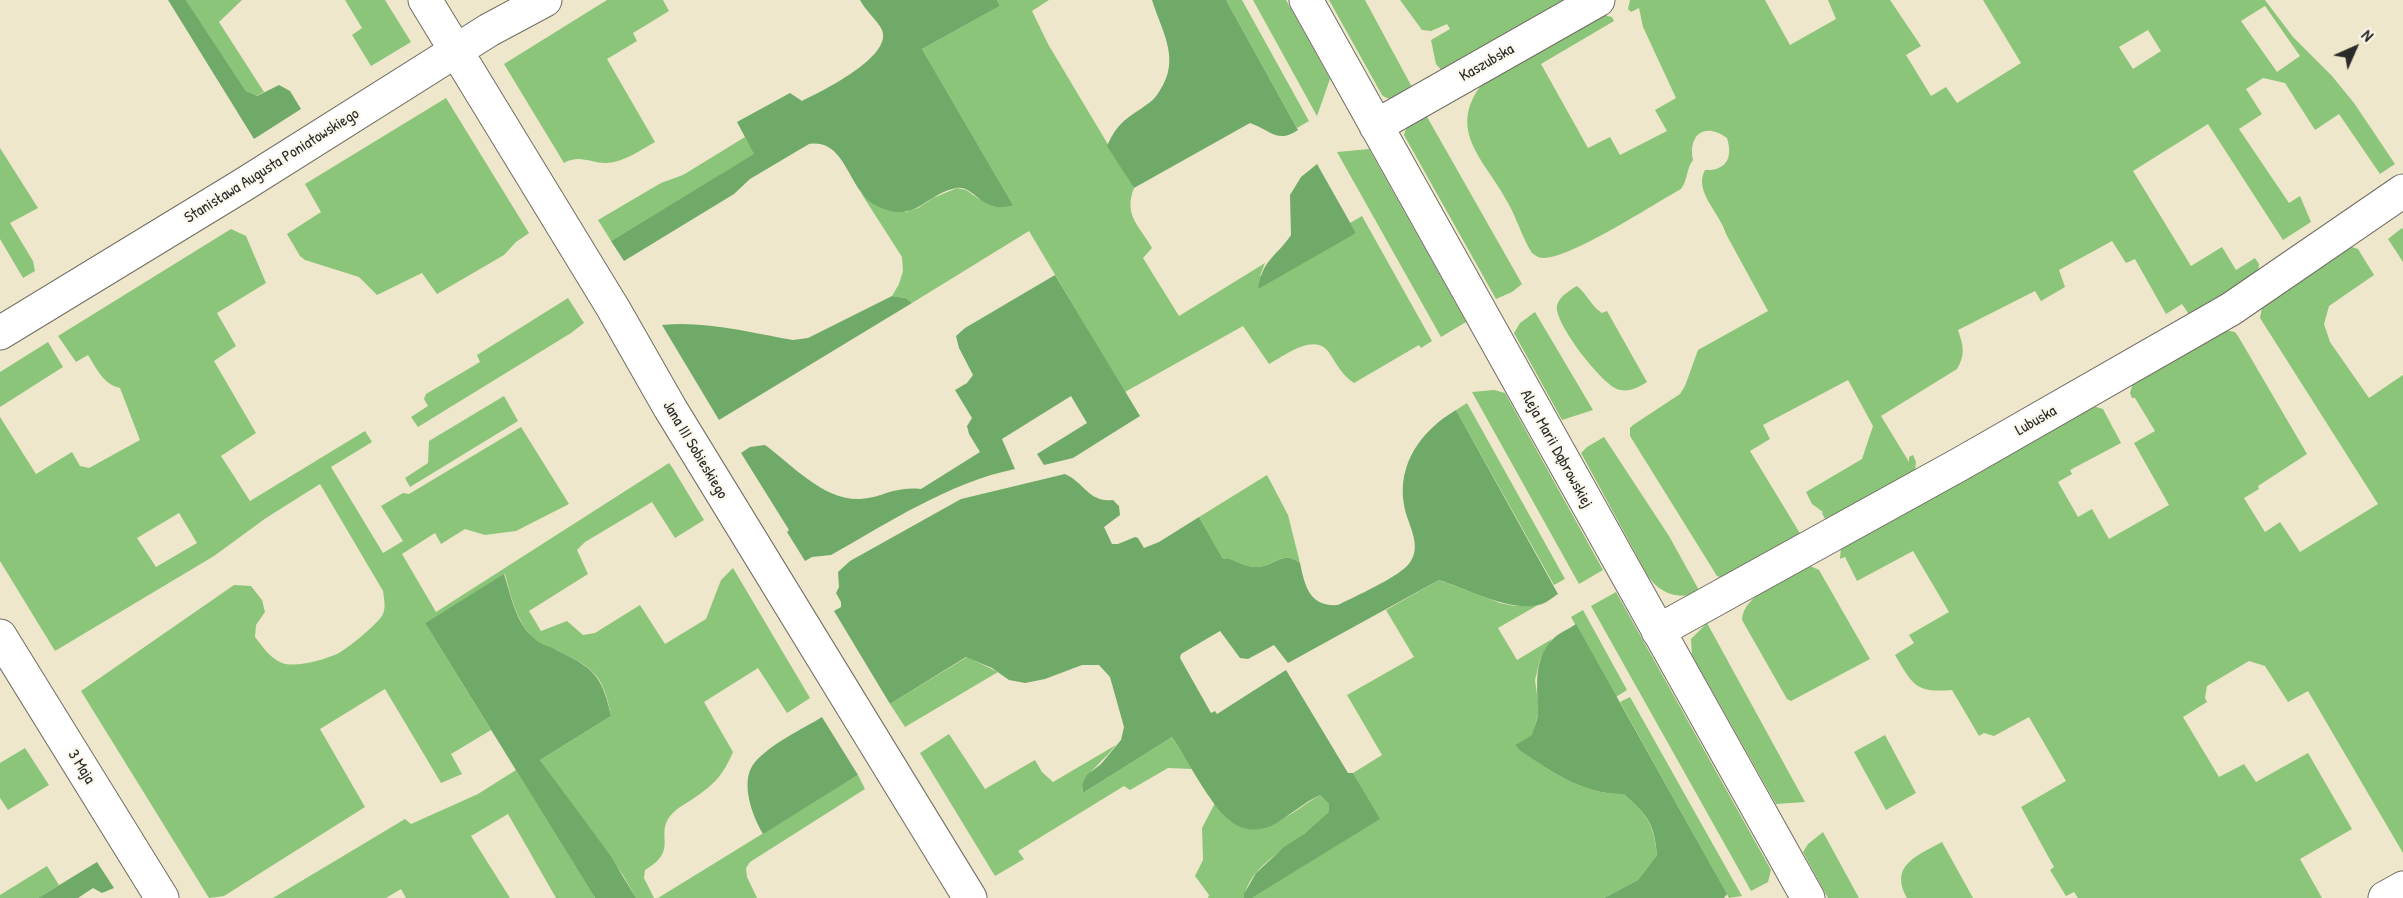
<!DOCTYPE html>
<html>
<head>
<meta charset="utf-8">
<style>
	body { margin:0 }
	#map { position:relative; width:2403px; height:898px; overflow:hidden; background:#efe7cb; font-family:"Patrick Hand",sans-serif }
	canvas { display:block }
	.north { position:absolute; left:2325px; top:18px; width:60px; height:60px; -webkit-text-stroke:4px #fbf7ec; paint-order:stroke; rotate:45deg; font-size:16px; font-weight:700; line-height:24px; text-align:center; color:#2b2b2b }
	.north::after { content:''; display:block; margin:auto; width:21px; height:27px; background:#2b2b2b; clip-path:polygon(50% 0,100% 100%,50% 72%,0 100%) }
</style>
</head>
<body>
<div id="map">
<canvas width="2403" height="898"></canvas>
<div class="north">N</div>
</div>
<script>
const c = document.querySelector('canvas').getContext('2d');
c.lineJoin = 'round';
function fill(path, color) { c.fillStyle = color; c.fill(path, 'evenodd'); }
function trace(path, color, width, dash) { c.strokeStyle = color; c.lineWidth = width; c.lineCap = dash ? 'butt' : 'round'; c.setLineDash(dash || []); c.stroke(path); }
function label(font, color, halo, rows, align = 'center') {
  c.font = font + ' "Patrick Hand",sans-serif'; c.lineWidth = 4.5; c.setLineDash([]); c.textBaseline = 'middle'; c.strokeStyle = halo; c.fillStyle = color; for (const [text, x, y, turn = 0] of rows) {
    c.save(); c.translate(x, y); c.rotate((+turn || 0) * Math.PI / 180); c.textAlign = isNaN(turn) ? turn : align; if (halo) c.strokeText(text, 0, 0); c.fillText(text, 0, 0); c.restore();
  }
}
fill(new Path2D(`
	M186 0H242L219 22 264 92 256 96 246 91Z
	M345 0H385L411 42 371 66 352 35 362 28Z
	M607 0H663L669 11 633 33 637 41 607 59 655 142C640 150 625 162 606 163 591 163 579 154 564 163L504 64Z
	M997 0H1049L1032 11 1048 44 1134 188C1123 216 1140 226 1152 248L1143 258 1179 316 1265 263 1260 276 1356 233 1350 223 1362 216 1432 341 1421 348 1419 345 1354 383C1343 376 1337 365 1330 354 1316 331 1286 355 1269 364L1243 326 1125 392 1029 231 912 303 906 298 892 296 899 284 903 271 902 257 861 193 874 204 889 210 906 212 918 208 933 198 957 188 966 190 979 199 1013 205 922 49 1000 6Z
	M1226 0H1242L1309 121 1297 128Z
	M1253 0H1286L1330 79 1317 116Z
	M1329 0H1365L1413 89C1403 94 1392 104 1382 95Z
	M1400 0H1568L1442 71 1436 64 1431 40 1450 29 1447 24 1431 31 1422 30Z
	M1630 0H1765L1790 45 1836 19 1828 0H1890L1921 46 1906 55 1931 96 1946 87 1957 103 2021 63 1983 0H2265L2293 37 2332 76 2354 103 2395 164 2380 174 2339 114 2315 130 2285 83 2263 78 2246 89 2262 114 2239 129 2289 203 2300 196 2311 222 2283 240 2208 124 2133 171 2191 266 2222 247 2236 270 2255 258 2259 264 2258 274 2190 316 2182 304 2166 314 2135 259 2126 263 2112 241 2059 270 2065 287 2041 301 2035 291 1958 330C1963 345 1966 354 1957 369L1881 416 1909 462V457L1913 455 1916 462 1915 472 1826 521 1822 513 1823 512 1812 504 1806 492 1862 459 1873 426 1848 380 1763 425 1770 439 1750 451 1801 535 1722 578 1717 576 1630 436V428L1633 425 1680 394 1685 386 1698 350 1768 311 1726 234C1720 213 1693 191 1705 170 1727 171 1733 157 1727 138 1705 122 1688 134 1693 160 1686 169 1688 180 1681 189 1652 205 1573 257 1544 258 1539 258 1536 256 1532 253 1522 237 1517 219 1508 203 1487 162 1445 132 1482 84L1603 15 1612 17 1614 21 1541 64 1588 148 1610 137 1620 155 1667 131 1655 110 1676 98 1643 27 1639 8 1631 12 1628 9ZM2265 6 2300 56 2277 72 2241 21ZM2148 30 2161 51 2133 69 2119 47Z
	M446 98 529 233 516 242 504 255 437 294 422 273 377 295 359 277 305 260 300 256 287 234 321 212 305 184Z
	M1426 115 1522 284 1512 292 1496 299 1404 135C1406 124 1417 120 1426 115Z
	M745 137 755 154 611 241 598 220 661 183 683 175Z
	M0 148 38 208 10 223 33 261 35 271 23 278 0 239Z
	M1369 149 1466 322 1441 337 1337 152Z
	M2402 228 2403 229V262L2388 239Z
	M231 229 246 236 266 283 217 313 236 346 214 361 256 433 221 456 250 501 365 431 372 442 331 467 383 553 403 541 381 506 403 493 409 494 521 427 569 504 516 531 485 535 465 529 441 544 435 533 402 554 436 612 669 463 672 467 704 520 675 538 652 502 585 542 577 550 588 574 529 611 541 631 567 621 583 635 595 633 640 605 665 644 706 619 721 580 733 568 810 698 787 713 758 668 704 702 733 752C723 775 715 784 694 798 687 803 677 808 671 815 654 835 680 850 645 870L644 878 654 898H636L623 875 540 760 611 716C604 676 593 667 558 651 550 647 540 644 533 638 516 620 511 597 505 574L425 623 491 730 451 754 462 774 441 783 385 689 320 729 365 807 224 896 209 898 81 691 234 585 251 586 262 600 265 612 256 625 255 637C262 646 271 659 282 663 296 668 323 660 337 654 346 650 379 623 383 614 386 607 384 599 383 591L320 484 266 518 214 556 55 651 0 561V417L36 474 72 452 80 466 89 468 140 440 120 388C103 384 97 369 88 355L76 362 58 336ZM179 513 197 543 156 567 137 538Z
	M2349 246 2358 249 2374 275 2329 306 2324 324 2330 342 2369 398 2403 375V853L2308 691 2288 702 2265 666 2249 661 2207 686 2205 698 2207 702 2183 717 2219 777 2244 764 2256 782 2308 753 2352 829 2300 859 2322 898H2078L2074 892 2066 896 2050 870 2054 867 2021 807 2066 781 2029 717 1994 736 1984 733 1979 736 1952 690C1915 693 1913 685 1895 655L1914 643 1909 635 1949 612 1913 551 1857 581 1845 557 1840 559 1841 546 2093 406 2103 409 2121 443 2070 470 2072 474 2058 482 2078 517 2092 509 2109 539 2169 505 2134 443 2155 431 2135 398H2132L2130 393 2133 383 2225 330 2235 332 2238 336 2307 454 2258 486 2259 489 2244 498 2265 532 2280 522 2300 552 2378 504 2260 318 2262 307Z
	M1577 286C1587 294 1592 307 1602 313L1607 311 1647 382C1637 388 1628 393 1617 389 1601 383 1553 322 1557 305 1560 296 1570 290 1577 286Z
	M568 298 584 323 571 333 418 427 411 417 428 406 424 399 426 394 480 362 477 355Z
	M1535 312 1593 410 1562 420 1514 333 1520 323Z
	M48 342 63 367 0 407V372Z
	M1494 390 1505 393 1603 570 1579 584 1472 392Z
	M504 396 518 421 410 487 405 478 428 463 429 441Z
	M1467 403 1565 579 1554 585 1456 410Z
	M1604 437 1669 536 1700 592C1680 600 1661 595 1648 576L1581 453 1587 447Z
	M1267 475 1288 515 1300 563C1280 549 1275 568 1255 567 1246 567 1236 561 1228 558L1223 559 1199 517Z
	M1808 565 1819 570 1870 659 1791 701 1787 699 1742 620C1742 595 1789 576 1808 565Z
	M1439 580 1500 603 1515 606 1538 605 1498 628 1517 660 1552 639 1540 660 1535 680 1539 709 1533 735 1515 745 1520 751C1552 772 1584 795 1624 794 1647 816 1653 821 1657 855L1638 880 1604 898H1252L1379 819 1353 773 1382 755 1347 695 1414 657 1386 610Z
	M1616 592 1771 870 1768 882 1751 891 1591 606Z
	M1583 610 1627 690 1616 697 1571 617Z
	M1707 623 1805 802 1776 804 1692 655 1691 639Z
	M967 657 998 672 905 727 890 704Z
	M1630 697 1742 896 1729 898 1620 702Z
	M949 734 985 789 1035 760 1042 772 1053 782 1116 745C1105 759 1091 769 1082 784L1083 793 1172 737 1192 769 1168 768 1130 790 1124 786 1018 851 1024 859 995 876 920 753Z
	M1885 735 1916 793 1886 810 1854 752Z
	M25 748 49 785 8 810 0 798V763Z
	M516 770 595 898H556L508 814 471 836 510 898H406L401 889 386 898H273L405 819 411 824 478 794Z
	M858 775 865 789 750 862 746 868 747 877 757 898H658Z
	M1320 795 1329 804 1330 812C1321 819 1313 827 1304 834 1282 851 1249 868 1244 898H1208L1209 895 1195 876 1203 860 1202 828 1215 803C1220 809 1224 817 1230 821 1260 844 1294 810 1320 795Z
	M1823 832 1859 898H1828L1803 852 1808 844Z
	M1942 842 1973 898H1907C1889 865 1917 856 1942 842Z
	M47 866 59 885 38 898H0V895Z`), '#8bc579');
fill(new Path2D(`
	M168 0H186L246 91 257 96 279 85 290 91 301 109 254 139Z
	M860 0H997L1000 6 922 49 1013 205C982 215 974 184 956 188 923 195 915 226 875 205 848 190 846 138 809 144L750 179 734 194 624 261 611 241 754 154 737 122 790 93 802 101C820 92 893 57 882 30 878 21 865 10 860 0Z
	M1152 0H1226L1298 130C1278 144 1270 130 1250 123L1134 188 1107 146C1119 120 1127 119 1149 103 1155 99 1159 92 1163 85 1179 56 1161 29 1152 0Z
	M1317 164 1356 233 1258 289C1262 260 1276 257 1291 235L1290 195 1301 177Z
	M1055 275 1140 416 1073 458 1044 465 1037 454 1087 423 1071 396 1002 439 1015 469C948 483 890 522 831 555L812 557 805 561 787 532 789 530 741 453 750 447 765 445C793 465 823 501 861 499 884 497 894 486 921 489L980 452 969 434 967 426 972 418 955 390 967 383 973 375 959 348 956 336 965 328Z
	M892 296 906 298 912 303 719 420 662 325C703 320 753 333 793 340L808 338Z
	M1456 410 1558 594C1552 598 1545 604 1538 605 1510 612 1467 589 1439 580L1288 663 1274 645 1248 659 1240 658 1220 631 1181 654 1180 658 1211 713 1215 711 1217 714 1286 670 1348 773H1353L1380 819 1252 898H1244V894L1256 873 1284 847 1304 834 1329 812V804L1320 795C1303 803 1289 816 1273 825 1259 832 1242 831 1230 821 1210 805 1187 759 1172 737L1083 793 1082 784 1087 775 1101 764 1121 740 1124 727 1110 677 1099 665H1082L1045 679 1025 683 1009 680 992 668 966 657 890 704 834 611 841 607V602L836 593 839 587 838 572 850 561 961 499 1065 474C1085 483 1089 503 1113 500L1119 506 1120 515 1104 527 1112 544H1118L1135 537 1138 538 1144 548 1159 542 1199 517 1223 559 1228 558C1236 561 1246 567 1255 567 1275 568 1281 549 1300 563 1305 587 1310 607 1338 605 1356 596 1394 579 1407 566 1425 547 1407 525 1404 505 1397 463 1422 430 1456 410Z
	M504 574C511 596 516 624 535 639 540 644 549 646 556 650 592 667 602 674 611 716L540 760 610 855 636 898H595L425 623Z
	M1576 624 1727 894 1724 898H1604L1638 880 1657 855C1654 821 1647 816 1624 794 1584 795 1552 772 1520 751L1515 745 1532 735C1535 726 1539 716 1538 707 1537 683 1534 660 1552 640 1558 633 1569 629 1576 624Z
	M822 717 858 775 763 834C752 815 739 781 755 762 772 743 801 730 822 717Z
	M97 862 114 888 102 893 93 888 78 898H38Z`), '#70aa69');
const minor = new Path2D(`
	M425 0 613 308 670 408 970 898
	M1306 0 1808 898
	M1376 126 1598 0
	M0 333 243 185 489 30 545 0
	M1658 631 1962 463 2231 309 2403 191
	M0 636 162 898
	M2385 898 2403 888`);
trace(minor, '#706d63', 35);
trace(minor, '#fff', 33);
label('16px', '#2b2b2b', '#fbf7ec', [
	["Kaszubska",1487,63,-30],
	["Stanisława Augusta Poniatowskiego",272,166,-32],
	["Lubuska",2036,421,-30],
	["Aleja Marii Dąbrowskiej",1556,449,61],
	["Jana III Sobieskiego",695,450,59],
	["3 Maja",81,767,58]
]);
</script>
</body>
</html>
